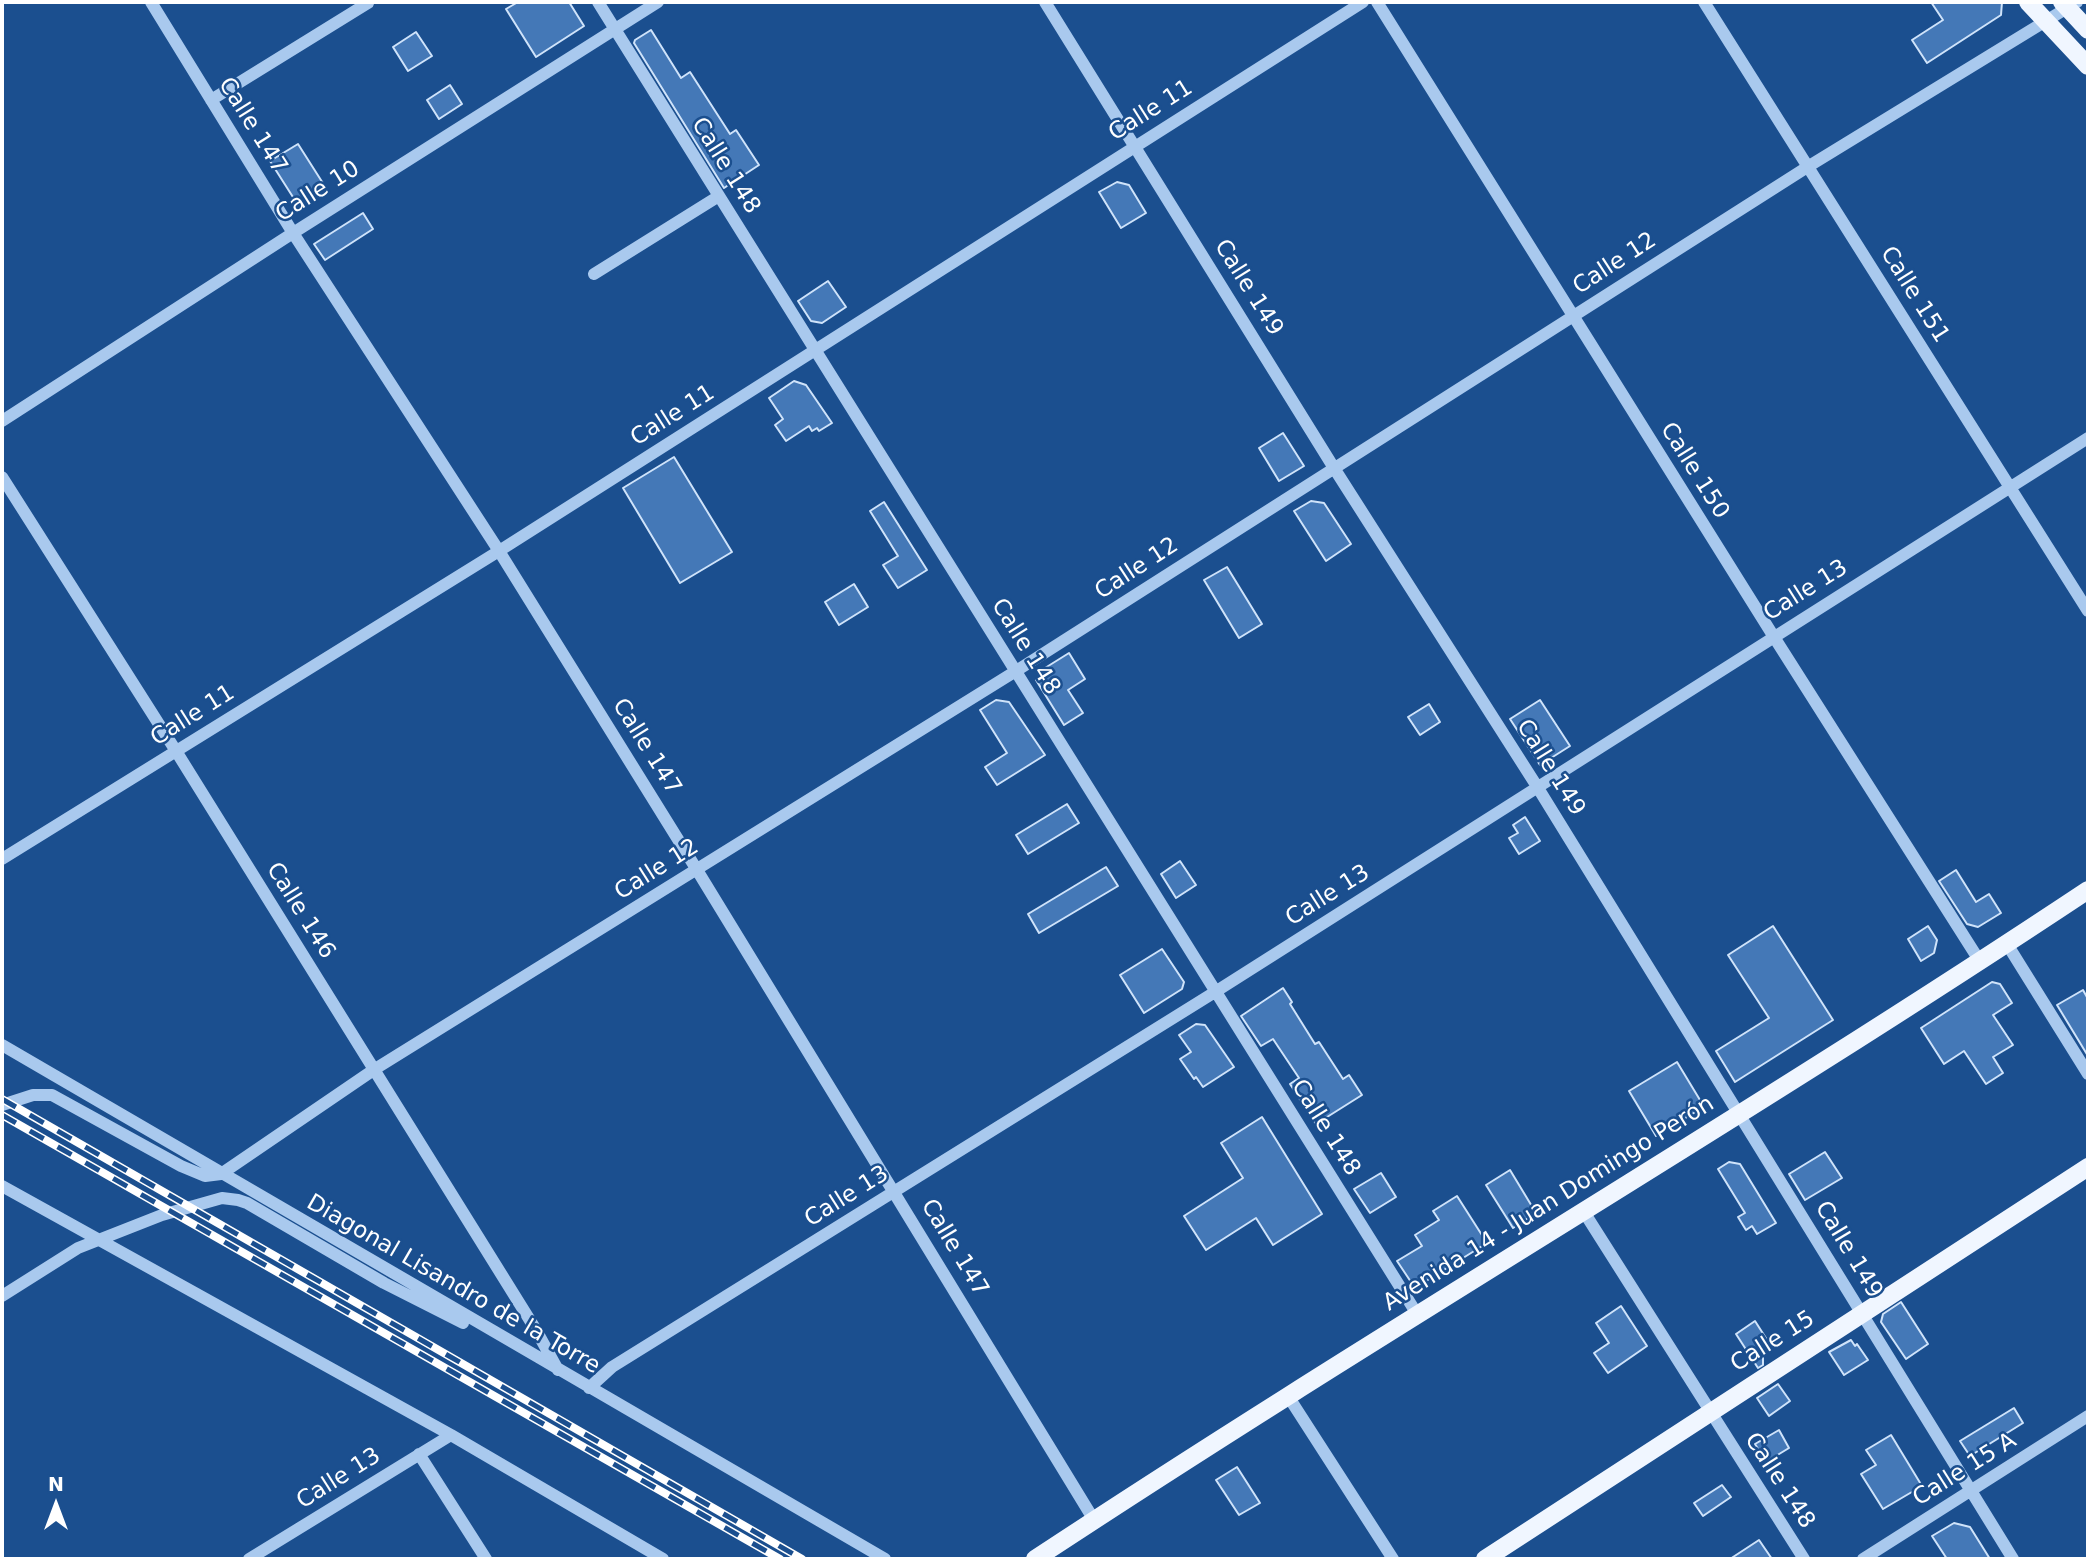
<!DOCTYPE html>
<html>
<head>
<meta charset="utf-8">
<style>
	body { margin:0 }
	#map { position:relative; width:2090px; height:1561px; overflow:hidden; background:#1b4f8f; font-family:"DejaVu Sans",sans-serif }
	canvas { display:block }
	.frame { position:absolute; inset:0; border:4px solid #fff; pointer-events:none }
	.north { position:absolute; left:21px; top:1470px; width:70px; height:70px; -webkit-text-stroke:5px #1b4f8f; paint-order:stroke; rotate:0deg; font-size:19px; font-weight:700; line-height:28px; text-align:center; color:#fff }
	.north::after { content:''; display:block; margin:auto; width:24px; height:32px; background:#fff; clip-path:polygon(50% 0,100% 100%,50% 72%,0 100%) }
</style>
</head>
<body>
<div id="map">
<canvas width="2090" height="1561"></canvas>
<div class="frame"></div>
<div class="north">N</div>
</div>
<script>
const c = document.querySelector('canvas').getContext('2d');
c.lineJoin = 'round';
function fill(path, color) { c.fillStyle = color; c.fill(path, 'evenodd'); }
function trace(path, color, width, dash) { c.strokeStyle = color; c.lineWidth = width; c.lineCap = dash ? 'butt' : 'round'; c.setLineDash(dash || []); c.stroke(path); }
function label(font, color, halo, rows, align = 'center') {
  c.font = font + ' "DejaVu Sans",sans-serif'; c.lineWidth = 5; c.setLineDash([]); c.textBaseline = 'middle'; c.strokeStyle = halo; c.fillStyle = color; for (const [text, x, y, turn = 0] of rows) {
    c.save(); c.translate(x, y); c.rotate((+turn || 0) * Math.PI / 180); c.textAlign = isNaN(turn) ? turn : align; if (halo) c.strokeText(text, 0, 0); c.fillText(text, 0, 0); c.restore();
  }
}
const building = new Path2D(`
	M518 2H569L584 26 536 57 506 9Z
	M1931 2H2002L2001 15 1927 63 1912 40 1943 20Z
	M651 30 681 78 690 72 730 134 736 130 759 165 724 188 634 43 635 40Z
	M416 32 432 56 408 71 393 47Z
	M450 85 462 104 439 119 427 100Z
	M298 144 326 188 298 205 270 161Z
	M1117 182 1129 185 1146 213 1121 228 1099 192Z
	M363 213 373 229 325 260 314 244Z
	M828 281 846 307 822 323 811 321 798 301Z
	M794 381 806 385 832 423 819 431 817 428 812 431 809 426 786 441 775 425 783 419 769 398Z
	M1283 433 1304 466 1279 481 1259 448Z
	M674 457 732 552 680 583 623 488Z
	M1311 501 1324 503 1351 544 1326 561 1294 511Z
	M884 502 927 570 898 588 883 565 898 556 870 511Z
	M1227 567 1262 624 1239 638 1204 580Z
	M854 584 868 607 839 625 825 602Z
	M1069 653 1085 679 1068 690 1083 713 1064 725 1036 680 1048 673 1045 668Z
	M996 700 1009 702 1045 755 997 785 985 767 1007 753 980 710Z
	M1540 700 1570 746 1540 765 1510 719Z
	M1429 704 1440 722 1420 735 1408 717Z
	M1067 804 1079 823 1028 854 1016 835Z
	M1525 817 1540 841 1519 854 1509 838 1518 833 1513 825Z
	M1180 861 1196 885 1176 898 1161 874Z
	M1106 867 1118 886 1039 933 1028 914Z
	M1956 870 1976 902 1989 894 2001 913 1978 927 1967 924 1939 881Z
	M1773 926 1833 1020 1735 1082 1716 1051 1769 1018 1728 955Z
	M1928 926 1937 940 1934 953 1921 961 1908 939Z
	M1162 949 1184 982 1182 989 1144 1013 1120 975Z
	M1992 982 2000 984 2012 1003 1993 1015 2013 1045 1993 1057 2003 1073 1986 1084 1964 1051 1944 1064 1921 1028Z
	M1283 988 1292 1002 1290 1004 1315 1044 1319 1042 1343 1079 1349 1075 1362 1095 1316 1124 1290 1084 1299 1078 1273 1039 1261 1046 1241 1016Z
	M2083 990 2088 999V1056L2057 1005Z
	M1196 1024 1205 1025 1234 1067 1203 1087 1196 1077 1194 1079 1180 1059 1191 1052 1179 1035Z
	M1677 1062 1700 1100 1697 1111 1656 1136 1629 1091Z
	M1262 1117 1322 1214 1273 1245 1256 1218 1206 1250 1184 1216 1243 1178 1221 1143Z
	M1825 1152 1842 1178 1805 1200 1789 1174Z
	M1729 1162 1740 1164 1776 1223 1757 1234 1752 1226 1746 1230 1738 1217 1745 1213 1718 1169Z
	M1510 1170 1536 1213 1513 1228 1486 1185Z
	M1381 1173 1396 1197 1370 1213 1354 1189Z
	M1457 1196 1487 1243 1415 1288 1397 1261 1422 1246 1415 1235 1439 1220 1433 1211Z
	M1901 1302 1928 1344 1906 1359 1881 1322 1883 1314Z
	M1621 1306 1647 1346 1608 1373 1594 1353 1609 1343 1596 1323Z
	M1755 1321 1771 1346 1763 1352V1365L1758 1368 1736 1334Z
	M1851 1340 1855 1346 1857 1344 1868 1360 1844 1375 1829 1352Z
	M1778 1384 1790 1401 1769 1416 1757 1398Z
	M2014 1408 2023 1423 1970 1456 1960 1441Z
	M1779 1430 1789 1448 1766 1462 1755 1444Z
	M1891 1435 1922 1486 1883 1509 1861 1474 1876 1465 1866 1450Z
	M1237 1467 1260 1503 1239 1515 1216 1480Z
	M1722 1485 1731 1497 1703 1516 1694 1503Z
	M1954 1523 1970 1527 1990 1559H1947L1932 1536Z
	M1759 1540 1772 1559H1730Z`);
fill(building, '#4478b7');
trace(building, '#cfe3fa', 2);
trace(new Path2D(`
	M151 2 293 233 499 551 697 870 1094 1520
	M598 2 1417 1314
	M1045 2 1334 468 1538 788 2013 1559
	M1377 2 1774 637 1979 960
	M1704 2 2088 611
	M211 100 368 3
	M594 274 719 196
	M2 421 293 233 658 2
	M2 477 176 751 536 1330 558 1370
	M2 859 499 551 1363 2
	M2007 944 2088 1074
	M2 1045 885 1559
	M2 1105 33 1095H52L181 1166 205 1176 221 1174 375 1069 1016 671 1809 166 2077 2
	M2 1186 451 1435 663 1559
	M1584 1212 1804 1559
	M2 1296 78 1248 162 1215 222 1198 238 1200 247 1203 384 1283 463 1323
	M589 1388 612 1367 1215 992 2088 438
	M1288 1396 1393 1559
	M419 1454 486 1559
	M249 1559 451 1435
	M1863 1559 2088 1416`), '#a9c9ee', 12);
trace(new Path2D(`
	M2028 2 2088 66
	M2062 2 2088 30
	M1035 1559C1382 1330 1742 1120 2088 890
	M1485 1559 2088 1167`), '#f0f6ff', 18);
const rail = new Path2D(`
	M2 1099 802 1559
	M2 1115 780 1559`);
trace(rail, '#fff', 8);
trace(rail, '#1b4f8f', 5, [16]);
label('23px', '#fff', '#1b4f8f', [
	["Calle 11",1151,111,-32],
	["Calle 147",252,126,58],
	["Calle 148",725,166,58],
	["Calle 10",318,192,-32],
	["Calle 12",1615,264,-33],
	["Calle 149",1248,288,58],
	["Calle 151",1914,295,58],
	["Calle 11",673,416,-32],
	["Calle 150",1694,471,58],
	["Calle 12",1137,569,-33],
	["Calle 13",1806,591,-32],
	["Calle 148",1025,647,58],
	["Calle 11",193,716,-32],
	["Calle 147",646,747,58],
	["Calle 149",1550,768,58],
	["Calle 12",657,870,-32],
	["Calle 13",1328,896,-32],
	["Calle 146",300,911,58],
	["Calle 148",1325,1128,58],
	["Calle 13",847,1197,-32],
	["Avenida 14 - Juan Domingo Perón",1549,1204,-32],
	["Calle 147",954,1248,59],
	["Calle 149",1848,1250,59],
	["Diagonal Lisandro de la Torre",453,1285,30],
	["Calle 15",1773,1342,-32],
	["Calle 15 A",1965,1470,-32],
	["Calle 13",339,1479,-32],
	["Calle 148",1779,1481,57]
]);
</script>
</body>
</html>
